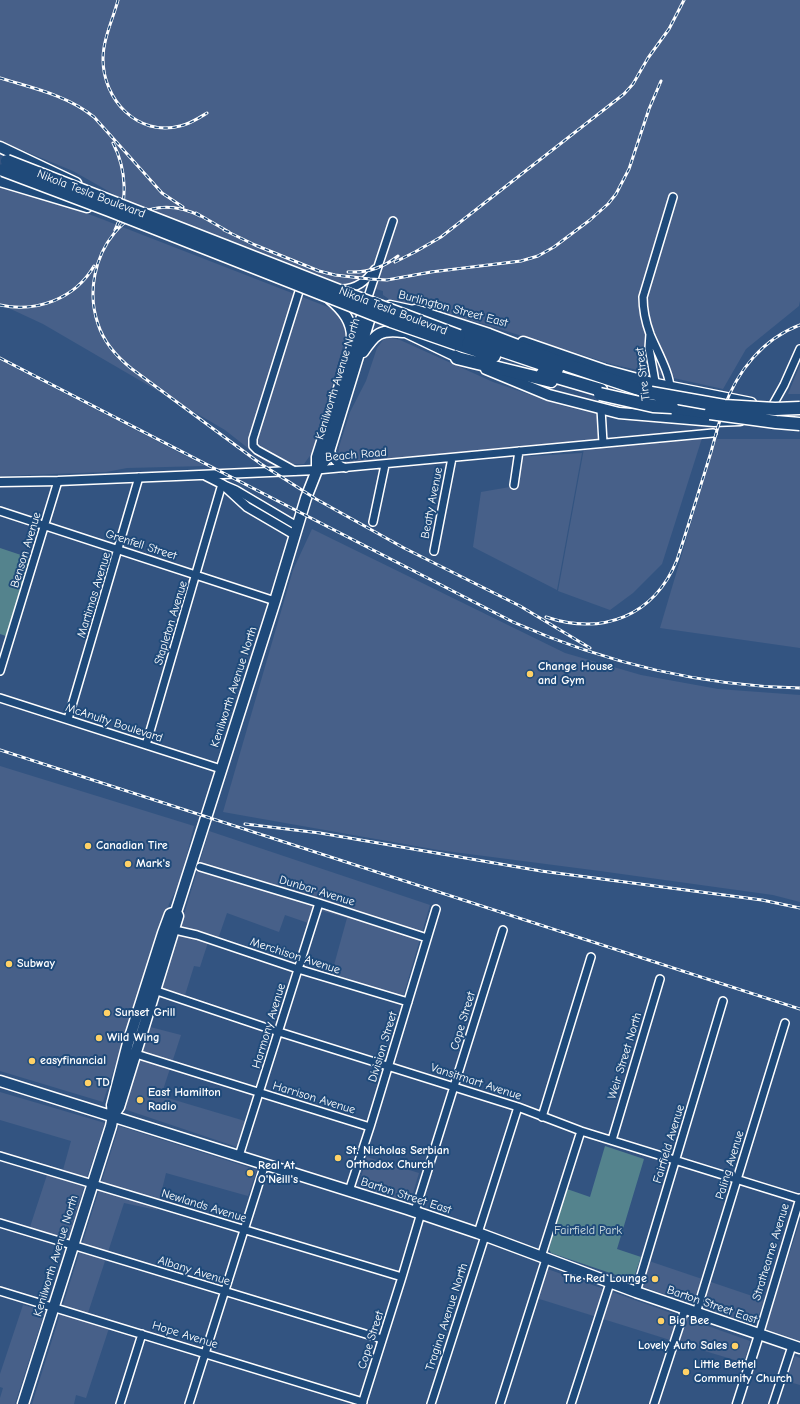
<!DOCTYPE html>
<html>
<head>
<meta charset="utf-8">
<style>
	body { margin:0 }
	canvas { display:block; background:#335481 }
</style>
</head>
<body>
<canvas width="800" height="1404"></canvas>
<script>
const c = document.querySelector('canvas').getContext('2d');
c.lineJoin = 'round';
function fill(path, color) { c.fillStyle = color; c.fill(path, 'evenodd'); }
function trace(path, color, width, dash) { c.strokeStyle = color; c.lineWidth = width; c.lineCap = dash ? 'butt' : 'round'; c.setLineDash(dash || []); c.stroke(path); }
function label(font, color, halo, rows, align = 'center') {
  c.font = font + ' "Comic Neue",sans-serif'; c.lineWidth = 4; c.setLineDash([]); c.textBaseline = 'middle'; c.strokeStyle = halo; c.fillStyle = color; for (const [text, x, y, turn = 0] of rows) {
    c.save(); c.translate(x, y); c.rotate((+turn || 0) * Math.PI / 180); c.textAlign = isNaN(turn) ? turn : align; if (halo) c.strokeText(text, 0, 0); c.fillText(text, 0, 0); c.restore();
  }
}
fill(new Path2D(`
	M0 0H800V301L799 306 746 349 723 389 611 364 484 324 389 299 383 295V291L355 283 348 285 336 284 124 200 73 171 0 141Z
	M0 186 94 216 333 309 348 328 314 450 304 464H268L225 430 43 324 0 304Z
	M388 337 400 340 493 382 563 406 593 413 604 414 602 439 405 459 344 464 340 463 338 457 339 447 350 412 366 381 377 348 383 340Z
	M0 360 205 466 127 468 106 472 0 476Z
	M800 365V394H788Z
	M702 438 662 564 633 593 610 610 558 591 585 443 606 440Z
	M716 439H800V648L660 628Z
	M582 453 557 590 473 547 481 492 510 487 518 457Z
	M312 529 565 653 641 675 718 689 800 695V902L773 895 600 871 438 850 223 812 293 570Z
	M0 766 194 826 180 882 169 904 103 1102 0 1071Z
	M209 831 430 905 403 997 331 976 347 918 322 911 317 926 285 915 279 932 227 913 218 939 210 936 200 967 194 966 185 995 162 988Z
	M150 1027 181 1035 161 1096 245 1121 237 1147 124 1109Z
	M0 1092 105 1123 87 1177 63 1170 71 1141 0 1120Z
	M119 1126 257 1170 248 1196 166 1173 157 1210 124 1203 88 1313 111 1322 86 1398 76 1395 74 1404H32Z
	M367 1157 419 1173 410 1203 358 1187Z
	M47 1175 84 1187 67 1242 29 1230Z
	M800 1221V1341L765 1329Z
	M649 1261 764 1300 755 1326 641 1286Z
	M539 1266 750 1341 742 1369 734 1366 735 1360 678 1343 670 1340 530 1296Z
	M23 1305 45 1311 15 1404H0V1398L3 1388 0 1387V1374Z
	M795 1356 800 1358V1385L786 1381Z`), '#476089');
fill(new Path2D(`
	M0 548 30 558 6 636 0 634Z
	M605 1146 644 1159 617 1249 641 1257 633 1280H631L551 1253 549 1249 567 1189 590 1197Z`), '#54838d');
const minor = new Path2D(`
	M341 289C357 289 366 281 375 269
	M367 300 393 221
	M650 334 649 348 656 387
	M670 390C671 375 656 349 650 334 646 323 643 309 643 297L673 197
	M601 409 603 443
	M770 410 784 385 800 349
	M330 448C332 459 336 464 346 468
	M317 470 713 433
	M295 471 257 450 253 446V439L301 285
	M514 485 519 451
	M0 511 275 601
	M373 522 385 465
	M434 551 452 458
	M0 671 58 481
	M0 698 221 769
	M68 719 139 477
	M146 745 222 484 236 490 297 526
	M200 867 319 903 427 938
	M175 930 197 935 298 969 408 1002
	M151 989 279 1032 518 1107 581 1131 800 1199
	M136 1054 370 1127
	M542 1117 591 957
	M612 1140 660 979
	M0 1156 402 1277
	M239 1156 319 903
	M349 1191 370 1127 436 909
	M415 1211 503 930
	M0 1223 382 1339
	M478 1233 518 1107
	M541 1257 581 1131
	M0 1291 363 1402
	M636 1292 723 1001
	M696 1313 785 1023
	M759 1335 800 1198
	M120 1404 142 1334
	M189 1404 265 1164
	M362 1404 402 1277 421 1213
	M431 1404 485 1236
	M500 1404 546 1259
	M571 1404 610 1283
	M654 1404 685 1309
	M773 1404 792 1346`);
const tertiary = new Path2D(`
	M206 476 222 484 247 507 295 535
	M0 482 58 481 317 470
	M737 1404 759 1335`);
const secondary = new Path2D(`
	M0 147 76 183
	M0 181 87 207
	M330 299C343 310 353 322 352 340
	M390 306 422 313
	M397 328 464 360
	M523 342 604 370 656 384 751 403
	M363 352C375 334 380 329 403 332
	M486 369 549 395 619 413 714 421 740 420
	M764 417 800 414
	M317 470V457L366 304
	M0 1081 407 1209 478 1233 636 1292 800 1348
	M113 1116 119 1107 178 916 176 912 275 601 306 498 317 470 326 459 330 448 371 314V306
	M23 1404 111 1126 113 1116 112 1105 128 1043 163 933 170 914 176 912`);
const motorway = new Path2D(`
	M415 311 489 335 567 365 651 393
	M459 336 557 369
	M457 344 494 356
	M457 358 551 381
	M543 373 601 390
	M672 407 710 413`);
trace(minor, '#fff', 10);
trace(tertiary, '#fff', 11);
trace(secondary, '#fff', 13);
trace(motorway, '#fff', 15);
trace(minor, '#1f4a7a', 7);
trace(tertiary, '#1f4a7a', 8);
trace(secondary, '#1f4a7a', 10);
trace(motorway, '#1f4a7a', 12);
const rail = new Path2D(`
	M118 0C113 19 103 39 103 59 103 100 138 137 180 126 190 124 199 118 207 113
	M0 78C32 88 67 95 94 117L162 193 183 207
	M113 143C127 170 128 203 115 230
	M196 213 229 232
	M200 216C130 181 76 260 98 324 104 343 117 357 132 369L261 464 316 499 404 548 520 606 590 648
	M224 230 255 245 319 271 335 275 370 279 387 280 431 272 521 261 538 256 554 247 590 220 608 204 616 194 629 169 649 109 661 81
	M395 262 415 252 441 237 624 94 633 84 648 58 669 29 684 0
	M348 272C367 273 383 268 398 256
	M0 305C36 313 75 299 94 266
	M0 358 513 622C603 662 701 686 800 688
	M546 617C603 636 654 616 677 560 689 524 700 488 711 452 715 437 719 422 724 408 737 371 763 339 800 325
	M0 750 800 1009
	M245 824 320 833 541 871 762 900 800 908`);
trace(rail, '#fff', 3);
trace(rail, '#1f4a7a', 1.5, [4.5]);
const motorwayBridge = new Path2D(`
	M7 161 342 292 459 336
	M3 170 109 210 391 321 457 344
	M651 393 724 406 775 409 800 408
	M600 394 653 406 672 407
	M710 413 776 422 800 424`);
trace(motorwayBridge, '#fff', 15, []);
trace(motorwayBridge, '#1f4a7a', 12);
for (const [x, y, r, color] of [
	[530,674,4,"#ffd166"],
	[88,846,4,"#ffd166"],
	[128,864,4,"#ffd166"],
	[9,964,4,"#ffd166"],
	[107,1013,4,"#ffd166"],
	[99,1038,4,"#ffd166"],
	[32,1061,4,"#ffd166"],
	[88,1083,4,"#ffd166"],
	[140,1100,4,"#ffd166"],
	[338,1158,4,"#ffd166"],
	[250,1173,4,"#ffd166"],
	[655,1279,4,"#ffd166"],
	[661,1321,4,"#ffd166"],
	[735,1346,4,"#ffd166"],
	[686,1372,4,"#ffd166"]
]) { const dot = new Path2D(); dot.arc(x, y, r, 0, 2 * Math.PI); c.fillStyle = color; c.fill(dot); trace(dot, '#1f4a7a', 1.5); }
label('12px', '#fff', '#1f4a7a', [
	["Nikola Tesla Boulevard",91,194,21],
	["Burlington Street East",453,309,15],
	["Nikola Tesla Boulevard",393,311,21],
	["Tire Street",643,374,-97],
	["Kenilworth Avenue North",338,379,-73],
	["Beach Road",356,455,-5],
	["Beatty Avenue",432,503,-79],
	["Grenfell Street",141,545,18],
	["Benson Avenue",26,550,-73],
	["Martimas Avenue",94,595,-73],
	["Stapleton Avenue",171,623,-73],
	["Kenilworth Avenue North",234,687,-72],
	["McAnulty Boulevard",114,723,18],
	["Dunbar Avenue",317,891,17],
	["Merchison Avenue",295,956,18],
	["Cope Street",463,1021,-73],
	["Harmony Avenue",269,1026,-73],
	["Division Street",383,1047,-73],
	["Weir Street North",625,1056,-73],
	["Vansitmart Avenue",476,1082,18],
	["Harrison Avenue",314,1098,17],
	["Fairfield Avenue",669,1144,-73],
	["Paling Avenue",730,1165,-73],
	["Barton Street East",406,1196,18],
	["Newlands Avenue",204,1206,17],
	["Strathearne Avenue",771,1252,-73],
	["Kenilworth Avenue North",56,1256,-73],
	["Albany Avenue",194,1271,17],
	["Barton Street East",712,1305,19],
	["Tragina Avenue North",447,1317,-72],
	["Hope Avenue",185,1335,17],
	["Cope Street",371,1340,-72]
]);
label('bold 12px', '#fff', '#1f4a7a', [
	["Change House",538,667],
	["and Gym",538,681],
	["Canadian Tire",96,846],
	["Mark's",136,864],
	["Subway",17,964],
	["Sunset Grill",115,1013],
	["Wild Wing",107,1038],
	["easyfinancial",40,1061],
	["TD",96,1083],
	["East Hamilton",148,1093],
	["Radio",148,1107],
	["St. Nicholas Serbian",346,1151],
	["Orthodox Church",346,1165],
	["Real At",258,1166],
	["O'Neill's",258,1180],
	["The Red Lounge",647,1279,"right"],
	["Big Bee",669,1321],
	["Lovely Auto Sales",727,1346,"right"],
	["Little Bethel",694,1365],
	["Community Church",694,1379]
], 'left');
label('12px', '#d4e0e2', '#1f4a7a', [
	["Fairfield Park",588,1231]
]);
</script>
</body>
</html>
